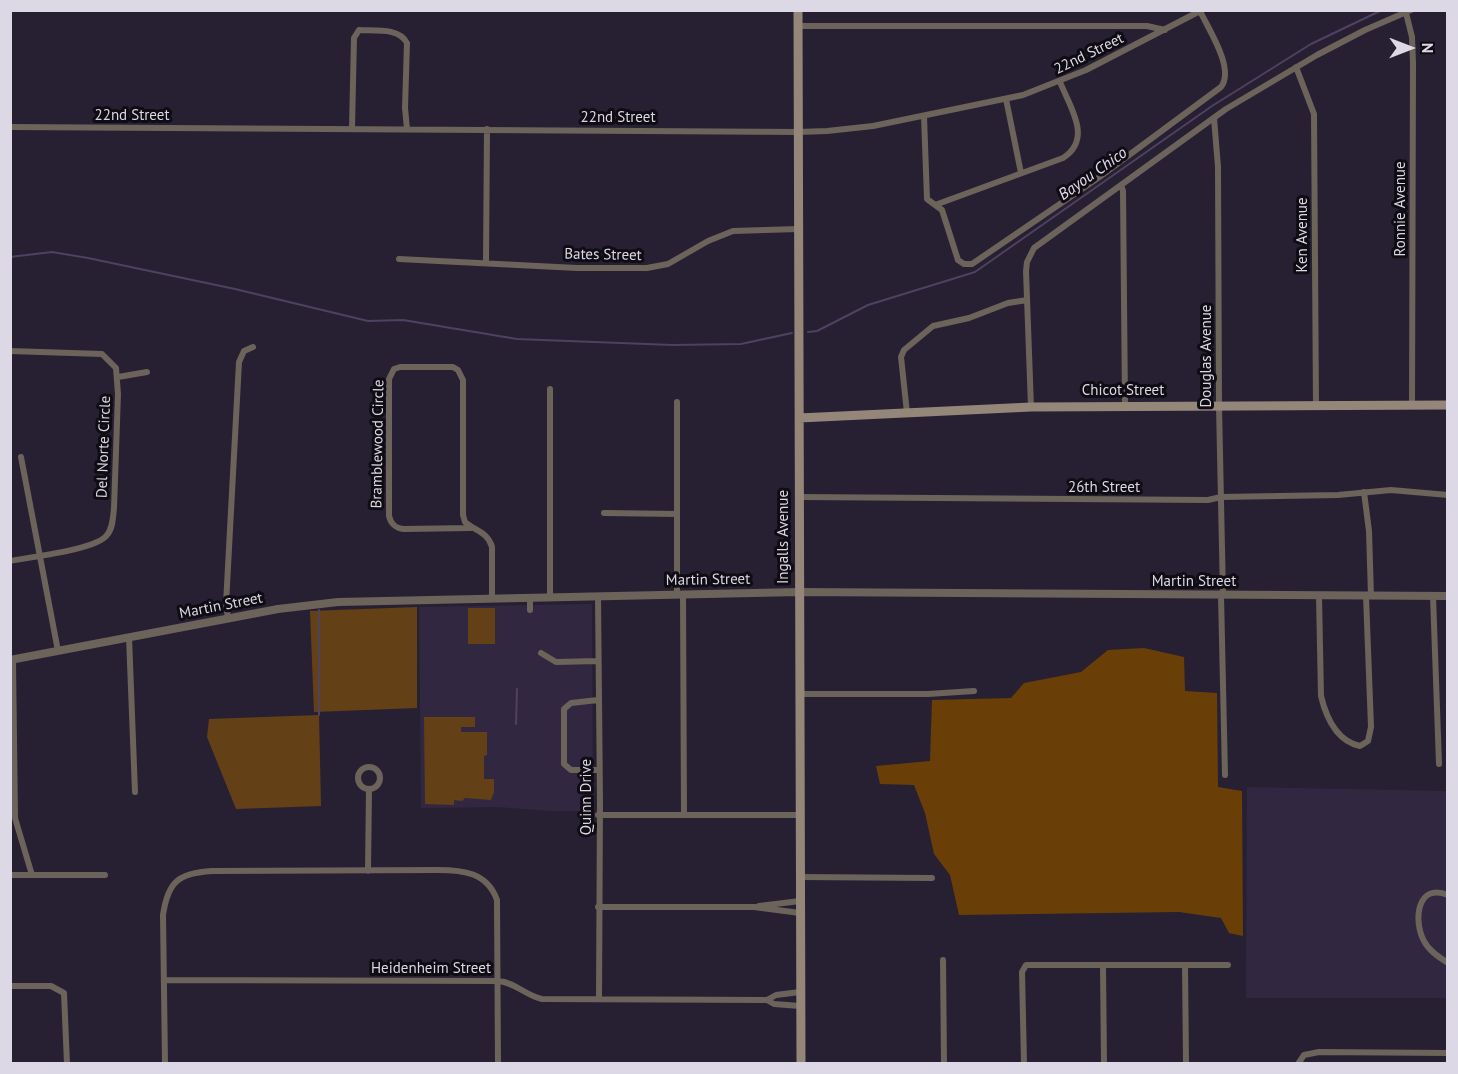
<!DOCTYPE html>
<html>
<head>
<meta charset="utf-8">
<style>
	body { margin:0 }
	#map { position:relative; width:1458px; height:1074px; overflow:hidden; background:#272033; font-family:"PT Sans",sans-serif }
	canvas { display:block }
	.frame { position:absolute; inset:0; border:12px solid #ddd8e5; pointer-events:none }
	.north { position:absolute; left:1380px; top:18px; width:60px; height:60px; -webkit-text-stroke:4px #0f0c14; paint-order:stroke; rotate:90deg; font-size:16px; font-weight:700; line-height:24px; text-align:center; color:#ddd8e5 }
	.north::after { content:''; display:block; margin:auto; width:21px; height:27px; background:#ddd8e5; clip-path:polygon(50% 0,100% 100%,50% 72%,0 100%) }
</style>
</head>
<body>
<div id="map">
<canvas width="1458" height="1074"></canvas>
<div class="frame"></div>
<div class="north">N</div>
</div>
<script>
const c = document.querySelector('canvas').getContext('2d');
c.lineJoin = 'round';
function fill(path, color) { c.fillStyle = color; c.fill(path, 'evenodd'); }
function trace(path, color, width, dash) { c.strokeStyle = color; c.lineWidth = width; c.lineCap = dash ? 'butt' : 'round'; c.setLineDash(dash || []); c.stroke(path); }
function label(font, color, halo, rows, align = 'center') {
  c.font = font + ' "PT Sans",sans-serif'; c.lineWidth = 6; c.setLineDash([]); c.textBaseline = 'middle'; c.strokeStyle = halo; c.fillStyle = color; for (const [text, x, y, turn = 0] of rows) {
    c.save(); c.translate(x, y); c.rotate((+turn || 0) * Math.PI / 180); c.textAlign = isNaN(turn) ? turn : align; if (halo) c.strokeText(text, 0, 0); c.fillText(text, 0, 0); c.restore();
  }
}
fill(new Path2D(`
	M592 604 593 811H549L497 807 421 808 419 607Z
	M1247 787 1447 791V998H1246Z`), '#312740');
fill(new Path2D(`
	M417 607V708L314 712 310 611Z
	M468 608H495V644H468Z
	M319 715 321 806 236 809 207 737 209 719Z
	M424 717H475V727H461V731L462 732H487V755L484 756V779H494V792L491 800 465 798 462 801 454 800V805L425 804Z`), '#644017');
fill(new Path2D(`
	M1144 648 1184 657 1185 691 1217 693 1218 787 1242 791 1243 936 1229 933 1221 918 1179 912 959 915 950 875 934 854 925 813 914 785 880 784 876 766 930 761 932 700 1011 698 1024 683 1081 672 1108 650Z`), '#693f07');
trace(new Path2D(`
	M10 257 52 252 88 258 235 289 368 321 403 320 517 339 672 345 741 344 792 333
	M808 332 817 331 868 305 975 272 1212 106 1311 44 1382 10
	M319 715V610
	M516 724 517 689`), '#4f4160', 2);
trace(new Path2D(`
	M1406 13 1412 37 1413 63 1412 406
	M798 26H1147L1165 30
	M1296 67 1314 114 1316 406
	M1006 99 1021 173
	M924 116 927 199 942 210 958 260 964 264H972L1098 178 1221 87C1235 69 1209 30 1200 11
	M1214 118 1218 167 1219 406 1223 595
	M10 127 798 132 827 131 873 126 1023 95 1086 70 1202 10
	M352 128 354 38 359 30C374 31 399 27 407 43L405 108 407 129
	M1121 185 1123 191 1125 406
	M935 205 1063 158C1093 139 1070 107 1060 82
	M399 259 577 268H647L668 264 708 241 733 231 798 229
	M486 262 487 129
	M10 351 102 354 116 368 118 394 114 508C113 517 113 528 107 535 96 550 30 557 10 561
	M118 377 147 372
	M550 389V597
	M677 402V594
	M1031 407 1026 271 1027 262 1034 248 1226 109 1317 55 1365 30 1411 10
	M907 413 901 357 904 350 933 326 969 318 1008 303 1027 300
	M21 457 58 651
	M1364 492 1369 531 1371 596
	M799 497 1208 500 1221 497 1338 495 1391 490 1448 495
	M604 513 677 514
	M471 528 404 529C395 528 391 524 389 516V379L394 369 400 367H453L458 370 463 380V515L465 522C475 531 488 532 492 547V599
	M683 594 684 814
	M1221 595 1225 775
	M598 596 600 802 599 999
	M1319 596 1321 696C1326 717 1337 741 1360 746L1368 741 1371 727 1366 596
	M1433 596 1439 764
	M530 598V610
	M228 618 226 604 239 362 244 351 253 347
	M129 637 135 792
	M541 653 556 662 598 661
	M13 660 15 818 32 875
	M800 694H928L974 691
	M598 700 571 703 564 709V764L571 770H599
	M358 778a11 11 0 1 1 22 0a11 11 0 1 1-22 0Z
	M598 815H801
	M368 871 369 789
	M10 875H105
	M800 877 932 878
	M1448 895C1417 882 1413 921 1424 941 1429 951 1439 957 1448 963
	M759 906 800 901
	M598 907H754L800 913
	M943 960 944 1064
	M1185 965 1186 1064
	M1103 966 1104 1064
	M164 980 498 981C515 982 526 996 542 999L767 1000 774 1004 800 1006
	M10 986H51L64 993 67 1064
	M767 1000 776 995 800 992
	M165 1064 163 915C168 881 179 873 212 871L437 870C463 870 487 872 497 900L498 1064
	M1024 1064 1022 972 1026 965H1228
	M1298 1064 1304 1055 1319 1052 1448 1053`), '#6c635b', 6);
trace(new Path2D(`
	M10 660 278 609 338 602 799 592 1448 596`), '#6c635b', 8);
trace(new Path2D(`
	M798 10 801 1064
	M799 418 1031 407 1448 405`), '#94877a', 9);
label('15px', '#ddd8e5', '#0f0c14', [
	["22nd Street",1089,54,-26],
	["22nd Street",132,116],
	["22nd Street",618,118],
	["Ronnie Avenue",1401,209,-90],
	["Ken Avenue",1303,235,-90],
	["Bates Street",603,255,1],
	["Douglas Avenue",1207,356,-90],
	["Chicot Street",1123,391],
	["Bramblewood Circle",378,444,-89],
	["Del Norte Circle",104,447,-88],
	["26th Street",1104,488],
	["Ingalls Avenue",784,537,-90],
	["Martin Street",708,580,-1],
	["Martin Street",1194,582],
	["Martin Street",221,606,-11],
	["Quinn Drive",587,797,-90],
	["Heidenheim Street",431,969]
]);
label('italic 16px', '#e3dcf0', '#0f0c14', [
	["Bayou Chico",1093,174,-35]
]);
</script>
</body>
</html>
